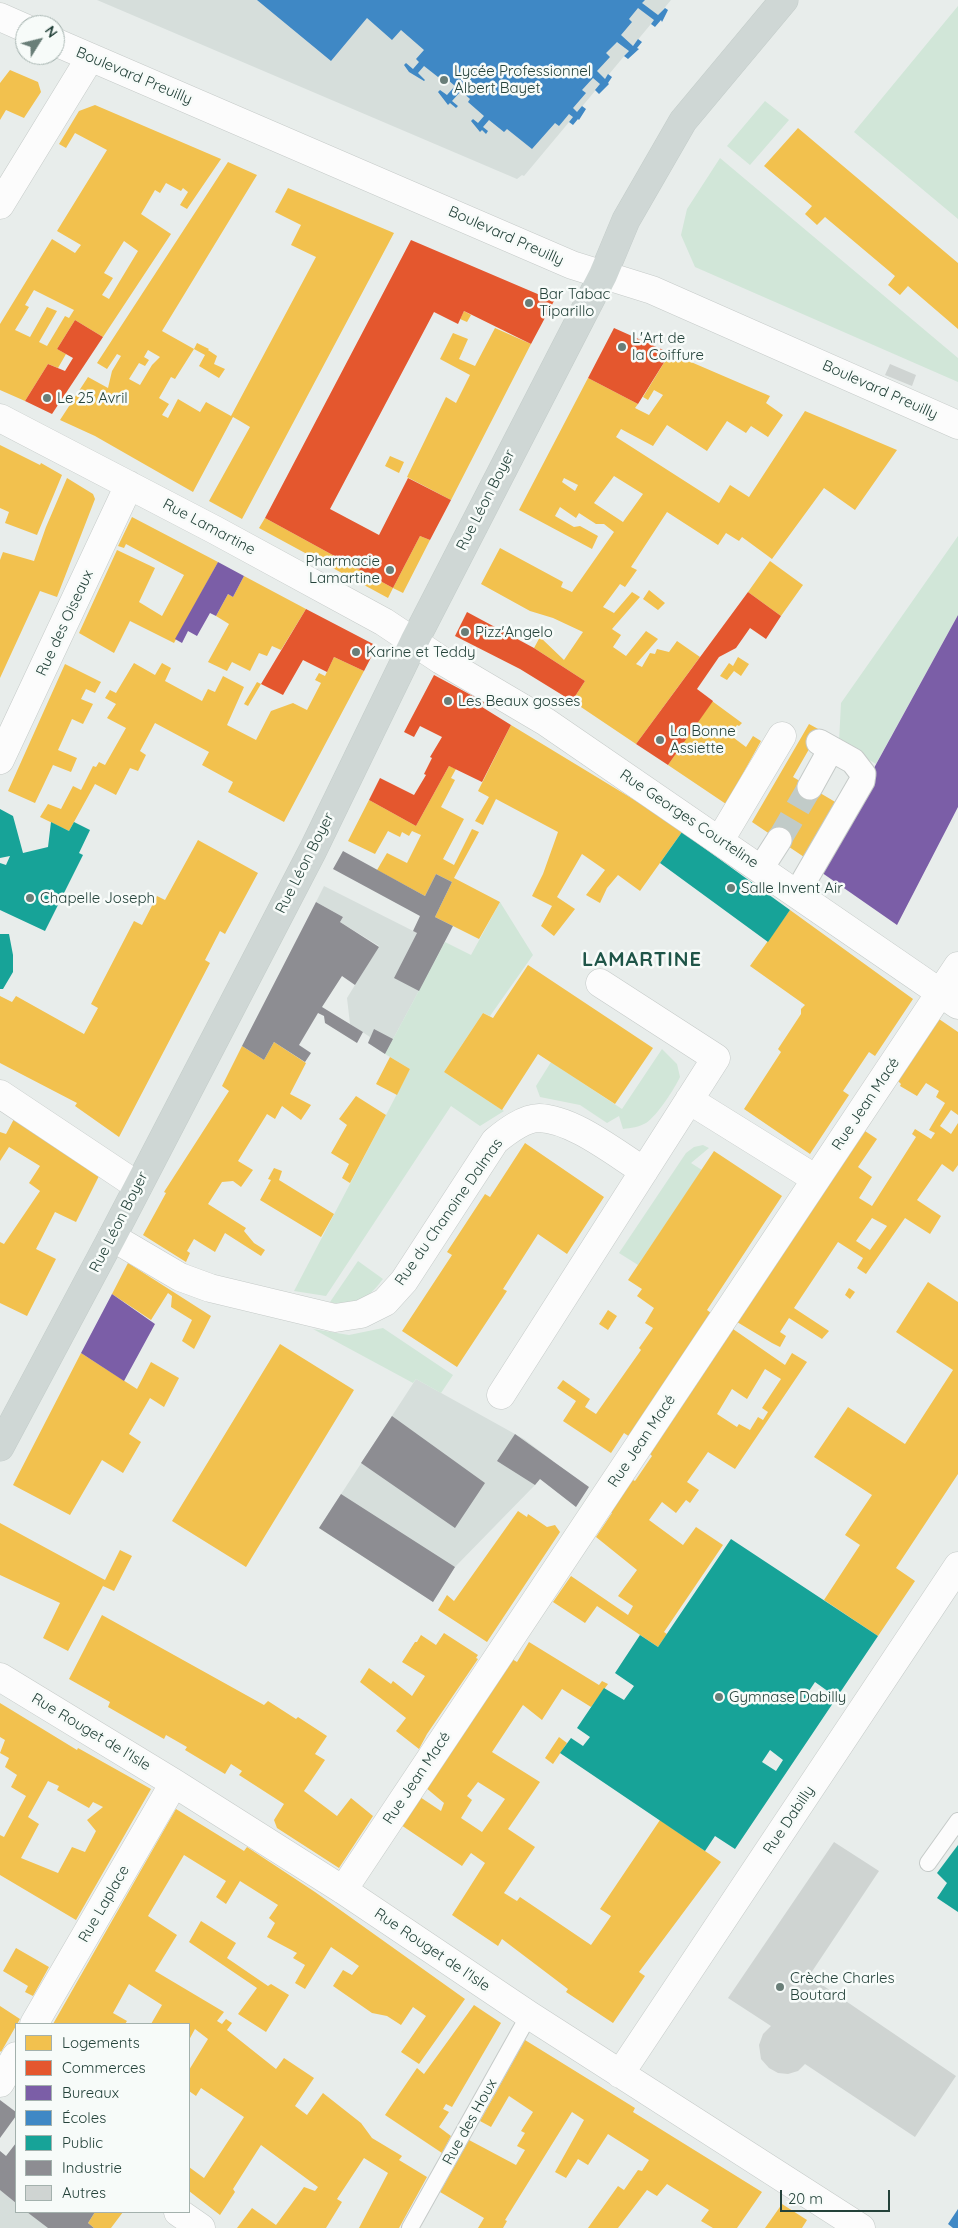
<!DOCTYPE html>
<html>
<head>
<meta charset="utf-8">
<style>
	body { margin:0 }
	#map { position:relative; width:958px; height:2228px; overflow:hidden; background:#e8edeb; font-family:Quicksand,sans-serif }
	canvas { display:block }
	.legend { position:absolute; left:15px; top:2023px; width:175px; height:190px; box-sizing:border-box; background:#f7fbf9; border:1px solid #a3b1ad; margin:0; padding:6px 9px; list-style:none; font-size:15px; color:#24423a }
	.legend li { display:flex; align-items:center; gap:10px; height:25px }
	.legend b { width:25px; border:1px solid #a3b1ad }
	.north { position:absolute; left:15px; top:15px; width:50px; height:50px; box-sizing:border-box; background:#f7fbf9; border:1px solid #a3b1ad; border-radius:50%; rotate:54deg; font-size:14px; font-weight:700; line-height:20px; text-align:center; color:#24423a }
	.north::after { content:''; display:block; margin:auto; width:18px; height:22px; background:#697e78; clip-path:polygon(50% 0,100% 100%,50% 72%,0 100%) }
	.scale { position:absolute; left:780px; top:2190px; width:110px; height:22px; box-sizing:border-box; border:2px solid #24423a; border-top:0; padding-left:6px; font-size:15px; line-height:18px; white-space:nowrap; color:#24423a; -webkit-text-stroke:4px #f7fbf9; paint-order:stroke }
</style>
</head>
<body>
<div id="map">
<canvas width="958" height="2228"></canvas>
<ul class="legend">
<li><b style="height:14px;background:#f2c14e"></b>Logements</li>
<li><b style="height:14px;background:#e4572e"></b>Commerces</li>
<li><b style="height:14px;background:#7b5ea7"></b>Bureaux</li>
<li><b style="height:14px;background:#3f88c5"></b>Écoles</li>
<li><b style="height:14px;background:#17a398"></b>Public</li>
<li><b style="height:14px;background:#8d8d92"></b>Industrie</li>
<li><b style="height:14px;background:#cfd4d2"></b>Autres</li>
</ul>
<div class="north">N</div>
<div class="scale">20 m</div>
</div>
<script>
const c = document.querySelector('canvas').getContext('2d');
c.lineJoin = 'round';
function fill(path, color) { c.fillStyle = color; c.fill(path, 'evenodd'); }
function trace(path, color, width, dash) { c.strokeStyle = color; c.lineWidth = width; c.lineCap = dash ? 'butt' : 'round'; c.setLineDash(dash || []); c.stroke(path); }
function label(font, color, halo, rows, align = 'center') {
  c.font = font + ' Quicksand,sans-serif'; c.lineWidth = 5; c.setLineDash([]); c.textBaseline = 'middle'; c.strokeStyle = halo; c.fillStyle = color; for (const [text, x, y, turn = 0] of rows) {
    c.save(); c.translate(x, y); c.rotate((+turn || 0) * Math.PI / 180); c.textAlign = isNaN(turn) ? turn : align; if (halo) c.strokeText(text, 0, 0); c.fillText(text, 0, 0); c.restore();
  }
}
fill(new Path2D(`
	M97 0H671L524 176 522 175 517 179Z
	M324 886 443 946 385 1054 368 1043 370 1037 350 1024 347 998 379 946 340 922 343 917 316 902Z
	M416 1379 524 1439 553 1461 535 1485 455 1567 433 1602 319 1528Z
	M0 2151 16 2164V2212H74L82 2219 76 2228H0Z`), '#d6dedb');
fill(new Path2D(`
	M958 6V219L854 132Z
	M765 101 789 120 750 165 727 146Z
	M720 158 958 358V382L695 267 681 235 687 209Z
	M958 536V615L876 764 839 742 841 703Z
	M500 902 533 955 490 1016 483 1013 444 1072 504 1111 480 1126 451 1106 326 1296 294 1291 410 1069 385 1054 445 942 471 955Z
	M662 1049 677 1064 680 1077C675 1088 657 1116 646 1123 639 1127 631 1128 623 1129L619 1116 607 1123 580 1105 540 1097 536 1086 551 1062 622 1109Z
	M703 1145 709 1148 691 1163 702 1170 638 1265 619 1253 686 1153 694 1147Z
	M358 1261 383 1279C369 1297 355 1311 330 1302Z
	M383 1328 453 1375 441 1393 416 1379 413 1383 313 1329 349 1335Z`), '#d1e6d8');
fill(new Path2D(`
	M10 70 38 82 41 92 24 118 6 110 0 120V83Z
	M95 105 221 159 187 209 180 205 188 192 183 188 181 191 166 183 160 193 155 190 141 214 171 234 103 337 75 320 57 349 66 354 58 368 48 364 25 401 0 390V324L52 239 75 253 81 245 57 231 107 150 75 133 66 148 59 144 79 111ZM124 241 138 251 109 299 102 295 113 278 104 273ZM34 290 74 310 69 318 65 316 47 346 39 342 57 311 47 307 30 337 15 330 29 307 25 305Z
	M798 128 958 263V329L908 286 900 295 888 285 895 276 825 217 817 225 805 214 812 206 764 166Z
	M228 162 257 175 162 331 194 349 175 379 171 377 159 398 169 404 162 415 168 418 178 399 200 412 206 402 231 416 316 257 291 245 301 225 275 212 288 188 394 233 242 519 209 501 250 427 240 421 233 417 193 492 95 436 60 420 88 377 108 388 112 371 121 356 117 354 107 369 97 363ZM148 350 160 357 152 365 140 385 129 379 139 363 145 366 149 360 144 357Z
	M464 311 471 315 467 322 460 319Z
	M495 328 531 344 451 500 407 477 446 397 456 403 470 375 440 359 453 333 468 339 459 359 475 366Z
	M197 343 209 349 208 350 217 356 214 364 225 369 219 378 199 366 205 355 194 349Z
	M670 353 770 396 766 403 783 415 768 437 751 426 746 433 727 421 707 451 667 425 653 446 621 429 616 437 719 503 730 485 749 497 805 411 897 450 855 510 824 488 772 559 742 537 739 541 726 533 718 545 667 512 631 567 637 570 625 587 620 584 603 607 614 613 632 592 640 597 612 629 621 635 613 647 626 656 646 631 658 639 636 664 642 667 650 653 655 654 657 649 669 652 677 641 700 657 636 744 572 701 585 681 534 648 540 637 564 660 583 632 553 618 530 611 481 584 500 548 563 582 561 587 572 592 614 532 604 524H596L579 513 576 518 560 507 555 516 574 527 580 526 598 536 592 549 519 510 588 378 638 404 635 408 649 415 663 395 654 390 648 400 643 397ZM614 476 643 494 623 522 594 503ZM564 478 578 485 575 491 562 482Z
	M0 445 40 465 41 463 62 475 37 535 5 523 9 512 0 508Z
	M390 456 404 462 399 473 385 466Z
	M67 478 93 494 95 499 57 597 40 591 0 678V560L3 552 34 561 46 527Z
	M132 517 218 562 174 643 130 621 114 653 79 633 117 550 155 568 139 602 162 616 184 575 126 544 124 548 118 546Z
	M265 518 393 588 388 598 259 528Z
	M420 536 430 540 403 593 393 588Z
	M770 561 803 585 781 616 748 592Z
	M244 576 306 609 281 650 272 646 267 656 259 653 250 671 232 662 227 671 208 662 229 624 216 616 228 594 233 597Z
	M649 590 665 603 658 610 643 599Z
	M334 657 364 671 284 822 228 792 233 782 202 765 209 752 155 723 140 751 146 755 138 771 130 768 116 795 95 784 69 831 40 817 48 804 61 809 73 786 81 790 93 766 96 767 99 762 105 765 126 728 107 718 116 704 105 698 110 690 116 693 134 663 155 675 162 663 171 668 165 681 202 701 208 689 215 692 223 676 244 687 227 725 256 740 271 711 293 703 307 710 321 683 315 680 319 673 325 676Z
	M738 657 749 664 741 676 734 671 727 680 720 676 729 663 733 666Z
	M65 664 101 682 95 693 86 689 81 699 93 704 83 724 72 719 58 750 77 758 71 772 53 765 35 803 8 791Z
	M257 682 261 684 248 706 244 704Z
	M712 701 742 723 739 726 737 725 730 735 746 747 753 736 761 741 726 804 668 765Z
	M809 724 820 730 793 777 842 806 810 861 752 822Z
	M511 725 651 810 682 832 640 891 618 875 607 888 600 903 586 895 605 870 582 854 557 897 575 909 554 936 541 926 552 906 532 896 543 874 558 832 496 799 483 825 475 821 489 797 478 791Z
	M449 766 456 769 451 778 455 780 441 807 464 819 443 859 454 865 472 829 479 832 454 878 500 902 479 939 435 917 452 882 436 874 425 896 377 870 387 853 407 863 421 835 412 831 409 836 402 832 400 837 388 831 375 854 348 841 369 800 416 826Z
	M198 840 258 873 225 934 220 931 205 960 210 963 119 1137 75 1106 77 1103 0 1063V996L12 1002 16 996 84 1034 98 1008 91 1004 134 921 142 925 157 896 165 900Z
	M790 910 913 999 875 1056 869 1052 843 1091 849 1095 810 1154 744 1109 781 1052 778 1049 801 1014V1009L805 1005 750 966Z
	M528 965 653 1048 615 1104 538 1054 502 1110 444 1072 483 1013 493 1018Z
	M939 1019 958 1032V1115L951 1110 940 1126 951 1134 958 1123V1165L953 1172 942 1164 917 1200 941 1216 930 1234 905 1218 866 1274 857 1268 863 1258 838 1242 794 1308 829 1331 822 1339 789 1318 780 1332 786 1336 780 1347 772 1343 737 1322 865 1131 877 1139 858 1167 872 1177 859 1198 872 1206 916 1137 912 1134 915 1129 931 1139 935 1133 929 1130 945 1103 936 1097 939 1091 926 1083 917 1096 900 1086 901 1084 898 1081ZM872 1218 887 1226 870 1250 856 1241Z
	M274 1042 306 1063 290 1094 311 1105 301 1120 282 1106 275 1119 267 1114 238 1161 253 1170 241 1187 233 1181 222 1182 208 1204 246 1228 244 1231 254 1243 265 1250 261 1256 225 1233 215 1252 194 1239 187 1251 190 1253 186 1262 143 1235 166 1193 164 1192 229 1091 222 1086 242 1046 264 1060Z
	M390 1057 410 1069 397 1095 376 1084Z
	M356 1096 386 1115 350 1183 342 1178 349 1164 331 1153 347 1125 339 1119Z
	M14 1119 99 1176 76 1222 55 1212 36 1249 56 1259 27 1316 0 1303V1242L4 1244 40 1191 29 1183 40 1166 9 1147 0 1161V1132L6 1134Z
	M525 1143 604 1197 567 1254 538 1234 503 1289 507 1291 457 1367 402 1331 452 1255 447 1252 485 1194 490 1197Z
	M714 1151 782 1196 707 1310 715 1316 630 1437 624 1433 611 1453 563 1421 576 1401 557 1388 563 1380 590 1399 585 1407 596 1414 641 1350 639 1348 653 1328 645 1323 654 1308 637 1296 642 1289 628 1280Z
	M274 1168 282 1171 279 1180 334 1214 321 1237 260 1200 271 1180 268 1179Z
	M128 1263 211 1316 194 1349 182 1341 192 1320 171 1307 172 1296 168 1293 151 1320 112 1294Z
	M928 1282 958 1302V1474L896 1568 915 1581 878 1636 824 1600 860 1545 845 1535 872 1495 814 1457 848 1407 905 1444 953 1370 896 1332Z
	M849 1288 855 1292 850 1299 845 1295Z
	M608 1310 617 1316 608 1330 599 1324Z
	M733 1329 785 1365 792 1353 807 1362 735 1469 708 1452 687 1482 699 1490 690 1503 686 1500 676 1513 662 1502 649 1520 683 1545 696 1527 723 1545 664 1632 667 1634 658 1647 597 1606 585 1623 553 1602 571 1576 628 1615 633 1606 618 1596 637 1570 596 1537 612 1513 608 1511 631 1479 635 1481 652 1456 650 1454ZM765 1369 781 1379 762 1408 768 1412 763 1420 758 1417 750 1430 739 1424 737 1427 717 1414 732 1389 747 1399Z
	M280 1344 354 1390 246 1567 172 1521Z
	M81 1353 137 1389 151 1362 179 1378 164 1407 150 1398 129 1434 141 1442 123 1473 102 1460 70 1515 13 1485Z
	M518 1511 527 1517 528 1514 547 1527 555 1525 560 1532 487 1642 438 1610 447 1595 454 1601Z
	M0 1523 105 1580 120 1550 132 1556 114 1591 103 1586 68 1651 43 1638 60 1603 0 1575Z
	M102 1615 264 1705 268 1701 296 1719 298 1717 327 1736 315 1754 325 1760 304 1791 337 1816 351 1798 373 1816 339 1868 277 1828 274 1820 284 1804 239 1775 242 1771 231 1764 225 1774 185 1750 187 1747 166 1735 164 1739 108 1707 110 1702 69 1679Z
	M444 1633 478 1655 476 1658 478 1659 427 1734 419 1749 396 1731 406 1718 360 1682 369 1668 391 1684 393 1681 412 1696 425 1676 402 1662 415 1642H417L421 1635 436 1645Z
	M529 1642 599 1685 602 1681 608 1684 591 1707 562 1689 542 1720 523 1705 492 1752 540 1782 508 1829 535 1847 504 1893 517 1901 520 1897 591 1945 611 1916 600 1909 660 1820 721 1862 639 1972 645 1976 613 2023 566 1992 568 1989 502 1939 498 1946 452 1915 485 1863 471 1853 462 1866 401 1825 420 1797 441 1811 444 1803 425 1787 512 1659 517 1662ZM478 1782 505 1799 482 1832 461 1818 472 1800 467 1796Z
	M0 1703 77 1750 78 1748 151 1789 76 1920 0 1875V1835L4 1837 26 1796 11 1787 17 1775 5 1767 9 1758 0 1753 5 1740 0 1737ZM48 1781 59 1786 57 1790 89 1808 93 1802 103 1807 87 1820 96 1831 85 1852 72 1847 58 1873 21 1858 39 1824 28 1817Z
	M559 1737 567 1743 553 1764 545 1758Z
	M176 1809 244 1851 247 1847 315 1892 465 1999 419 2064 401 2052 426 2016 413 2007 401 2025 387 2016 372 2013 333 1986 343 1970 352 1975 359 1966 331 1947 305 1989 295 1983 305 1965 293 1958 297 1953 267 1937 275 1923 269 1918 278 1905 240 1881 226 1904 216 1897 226 1881 184 1855 148 1916 177 1935 155 1971 224 2012 217 2021 222 2024 226 2019 232 2023 227 2030 276 2069 284 2058 314 2078 295 2106 307 2115 323 2093 361 2123 372 2138 402 2156 399 2160 427 2177 399 2228H359L388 2173 364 2158 337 2199 342 2202 326 2228H237L252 2208 276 2225 304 2187 315 2191 318 2187 261 2145 233 2189 235 2192 220 2215 189 2191V2167L204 2178 244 2117 201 2088 196 2096 189 2091V2070L208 2039 195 2029 189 2040V2024H151L162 2005 129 1984 113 2013 127 2021 125 2024H53Z
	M201 1921 236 1943 227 1958 268 1986 271 1984 289 1995 266 2032 238 2014 257 1988 189 1942Z
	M16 1948 49 1967 33 1996 25 1992 28 1986 3 1971Z
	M474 2005 501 2023 452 2107 446 2104 443 2109 449 2112 439 2127 451 2136 442 2153 385 2115 417 2068 424 2074Z
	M0 2006 20 2019 1 2052 0 2051Z
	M525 2040 635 2108 633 2112 762 2192 737 2228H713L701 2221 709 2210 667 2184 657 2196 647 2190 618 2228H588L618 2186 624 2190 638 2170 642 2171 649 2160 608 2134 588 2165 578 2159 566 2178 555 2172 584 2120 572 2112 505 2220 507 2221 503 2228H478L484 2218 440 2192 469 2140 516 2165 525 2150 517 2146 525 2133 521 2131 533 2112 509 2096 491 2127 480 2121Z
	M782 2204 807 2220 802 2228H765Z
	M95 2212H123L111 2228H94L88 2223Z`), '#f2c14e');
fill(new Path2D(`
	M411 240 554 301 531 344 464 311 458 324 434 312 330 509 379 535 408 478 451 500 430 540 420 536 393 588 265 518Z
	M75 320 103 337 52 414 25 401 48 364 65 371 73 358 57 349Z
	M614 328 670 353 638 404 588 378Z
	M748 592 781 616 766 639 750 628 736 648 719 657 697 689 713 701 668 765 636 744Z
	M306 609 377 646 364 671 334 657 327 672 303 660 283 695 261 684Z
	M467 612 534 648 585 681 572 701 520 669 455 636Z
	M434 675 484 702 482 707 511 725 482 782 449 766 416 826 369 800 380 778 414 795 426 775 424 774 432 758 430 757 442 737 420 726 414 737 404 732Z`), '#e4572e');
fill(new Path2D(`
	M218 562 244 576 233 597 228 594 216 616 210 613 197 636 188 631 182 643 175 639Z
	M958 615V807L897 925 818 870Z
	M112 1294 155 1324 124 1381 81 1353Z`), '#7b5ea7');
fill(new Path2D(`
	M257 0H645L642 3 658 15 665 8 668 10 662 22 661 20 655 27 651 24 654 20 638 8 629 19 632 22 621 35 633 46 638 39 642 42 637 48 639 49 628 59 624 56 629 51 617 42 606 53 610 57 597 71 605 79 608 74 612 77 608 83 609 84 599 94 595 90 600 84 593 78 582 90 586 93 573 108 577 112 582 106 586 109 579 120 578 119 573 125 569 122 573 117 569 114 559 126 555 123 532 149 507 129 504 132 489 120 483 127 488 131 486 134 482 130 480 132 471 121 473 119 478 123 484 116 468 102 470 99 461 91 452 101 458 106 456 108 450 103 448 105 438 92 440 90 447 95 455 86 441 74 438 77 424 66 418 73 425 80 424 81 409 72 404 65 406 63 413 69 419 62 416 59 424 50 401 30 392 40 367 18 331 61Z
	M958 2209V2228H953L948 2224Z`), '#3f88c5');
fill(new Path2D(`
	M0 809 13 816 23 853 48 847 51 822 69 831 74 822 90 830 79 853 83 855 45 931 0 910V863L6 865 10 856 0 858Z
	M682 832 790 910 768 942 660 863Z
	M0 934H9L13 955V972L3 989H0Z
	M731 1539 878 1636 735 1849 715 1836 705 1851 560 1753 571 1738 583 1746 590 1737 577 1728 604 1688 624 1700 634 1686 615 1673 640 1635 658 1647ZM815 1682 829 1692 821 1703 807 1694ZM770 1750 783 1760 776 1771 762 1762Z
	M958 1845V1912L937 1898 947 1883 937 1873Z`), '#17a398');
fill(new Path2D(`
	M343 851 425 896 436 874 452 882 435 917 453 926 419 991 394 978 417 933 413 931 420 916 333 869Z
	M316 902 343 917 340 922 379 947 355 985 342 976 322 1007 363 1032 357 1043 325 1023 324 1016 318 1013 299 1045 311 1053 305 1062 274 1042 264 1060 242 1046Z
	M374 1029 393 1039 385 1054 368 1043Z
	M392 1416 485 1483 455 1528 361 1463Z
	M515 1434 589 1487 576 1507 540 1479 535 1485 497 1461Z
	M341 1494 455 1567 433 1602 319 1528Z
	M0 2100 16 2112V2116L0 2138Z
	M16 2143V2203L0 2190V2151L6 2156Z
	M27 2212H95L88 2223 94 2228H48Z`), '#8d8d92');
fill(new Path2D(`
	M890 364 916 375 912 386 885 375Z
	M834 1842 879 1871 809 1976 956 2076 915 2137 805 2064 798 2071 788 2074 778 2073 769 2068 761 2059 759 2045 763 2034 771 2026 728 1998Z`), '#cfd4d2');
trace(new Path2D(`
	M779 840 810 787`), '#c1cbc8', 25, [25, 12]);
const service = new Path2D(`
	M928 1863 958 1821
	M410 2228 529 2015`);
const pedestrian = new Path2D(`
	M810 787 831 749
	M761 868 779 840
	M797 893 862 781 863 774 853 761 819 742`);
const minor = new Path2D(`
	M0 205 90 58
	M0 418 215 530 384 622 441 660 546 722 958 1005
	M0 760 129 485
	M720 840 782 736
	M0 1094 138 1186
	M689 1100 816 1179
	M112 1237 180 1277 210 1288 335 1318 361 1314 385 1302 404 1281 495 1141C506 1132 524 1118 539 1118 573 1119 615 1153 644 1171
	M501 1395 716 1058 600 983
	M0 1677 174 1783 343 1890 529 2015 861 2228
	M343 1890 958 966
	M34 2024 174 1783
	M620 2074 958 1566
	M0 2083 16 2056
	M178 2212 201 2228`);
const tertiary = new Path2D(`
	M0 17 25 28
	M55 42 572 265 652 290 958 425`);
const primary = new Path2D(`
	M0 1447 112 1237 313 850 414 642 603 275 626 220 683 121 784 0`);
trace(service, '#c5cac8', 18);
trace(pedestrian, '#c5cac8', 27);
trace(minor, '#c5cac8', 29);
trace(tertiary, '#c5cac8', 29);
trace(primary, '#c3ccc9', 29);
trace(service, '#fcfcfc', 16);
trace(pedestrian, '#fcfcfc', 25);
trace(minor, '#fcfcfc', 28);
trace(tertiary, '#fcfcfc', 28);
trace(primary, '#cfd7d5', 28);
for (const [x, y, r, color] of [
	[444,80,5,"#697e78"],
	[529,303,5,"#697e78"],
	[622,347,5,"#697e78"],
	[47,398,5,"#697e78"],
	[390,570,5,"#697e78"],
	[465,632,5,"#697e78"],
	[356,652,5,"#697e78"],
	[448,701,5,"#697e78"],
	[660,740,5,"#697e78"],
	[731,888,5,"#697e78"],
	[30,898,5,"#697e78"],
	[719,1697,5,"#697e78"],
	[780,1987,5,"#697e78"]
]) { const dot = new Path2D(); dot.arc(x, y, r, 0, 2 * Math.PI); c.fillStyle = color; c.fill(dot); trace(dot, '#f7fbf9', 2); }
label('15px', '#24423a', '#f7fbf9', [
	["Lycée Professionnel",454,71],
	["Albert Bayet",454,88],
	["Bar Tabac",539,294],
	["Tiparillo",539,311],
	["L'Art de",632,338],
	["la Coiffure",632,355],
	["Le 25 Avril",57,398],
	["Pharmacie",380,561,"right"],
	["Lamartine",380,578,"right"],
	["Pizz'Angelo",475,632],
	["Karine et Teddy",366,652],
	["Les Beaux gosses",458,701],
	["La Bonne",670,731],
	["Assiette",670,748],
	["Salle Invent Air",741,888],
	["Chapelle Joseph",40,898],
	["Gymnase Dabilly",729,1697],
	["Crèche Charles",790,1978],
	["Boutard",790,1995]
], 'left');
label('15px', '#24423a', '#f7fbf9', [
	["Boulevard Preuilly",134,76,23],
	["Boulevard Preuilly",506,236,24],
	["Boulevard Preuilly",880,390,24],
	["Rue Léon Boyer",486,500,-63],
	["Rue Lamartine",209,527,28],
	["Rue des Oiseaux",65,623,-65],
	["Rue Georges Courteline",689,819,34],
	["Rue Léon Boyer",305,863,-63],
	["Rue Jean Macé",866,1104,-56],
	["Rue du Chanoine Dalmas",449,1212,-55],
	["Rue Léon Boyer",119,1222,-63],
	["Rue Jean Macé",642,1441,-56],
	["Rue Rouget de l'Isle",91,1732,31],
	["Rue Jean Macé",417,1778,-56],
	["Rue Dabilly",789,1820,-56],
	["Rue Laplace",104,1904,-60],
	["Rue Rouget de l'Isle",432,1950,34],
	["Rue des Houx",470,2122,-61]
]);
c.letterSpacing = '1px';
label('bold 20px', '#1f5548', '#f7fbf9', [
	["LAMARTINE",642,960]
]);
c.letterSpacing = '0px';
</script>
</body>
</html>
